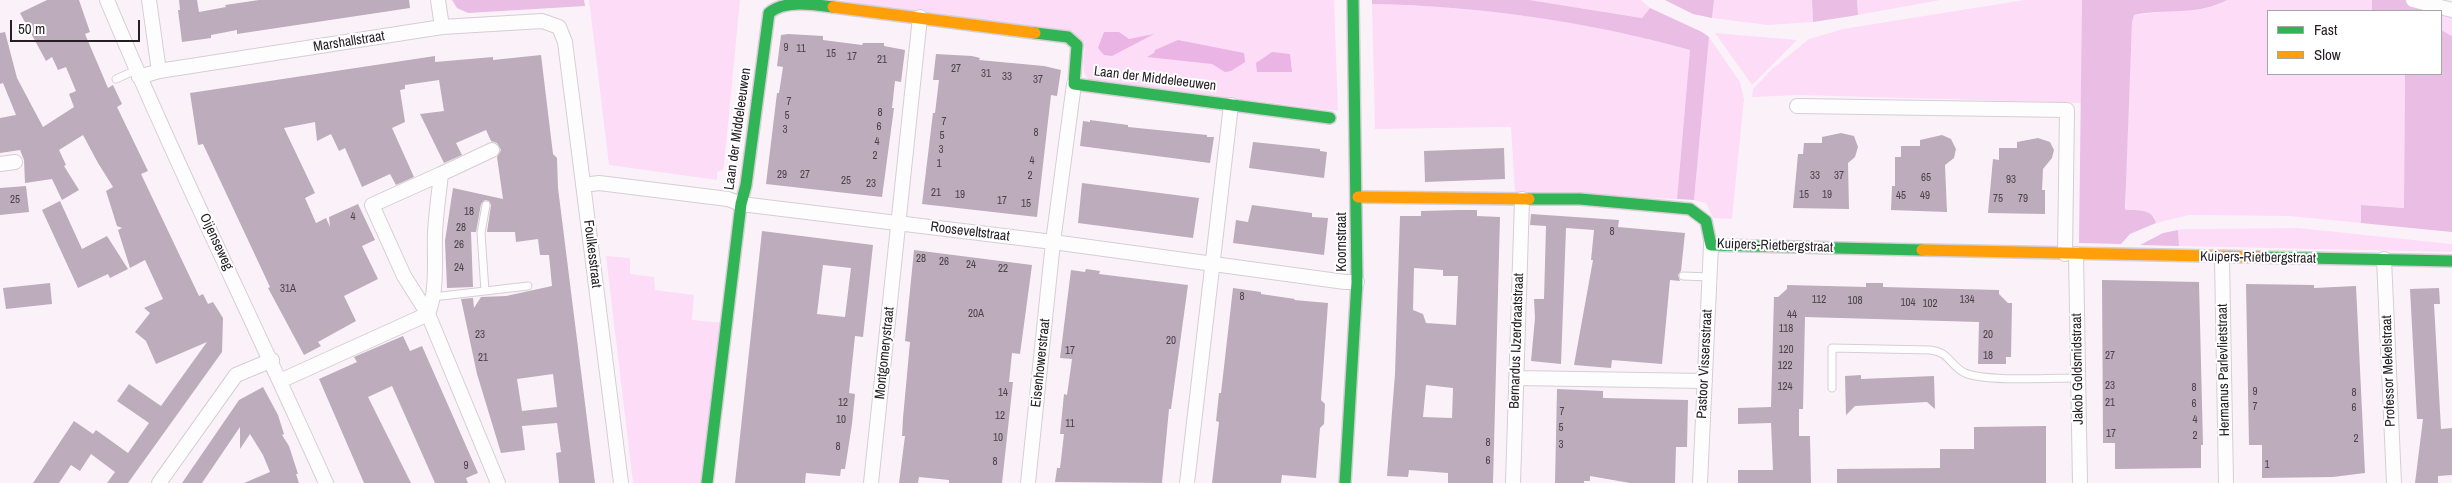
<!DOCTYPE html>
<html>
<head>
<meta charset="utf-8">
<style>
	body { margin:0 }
	#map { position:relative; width:2452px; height:483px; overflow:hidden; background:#fbf2f9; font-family:"Archivo Narrow",sans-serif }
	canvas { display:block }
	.legend { position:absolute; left:2267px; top:10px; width:175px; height:65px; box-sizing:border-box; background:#fff; border:1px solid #a8a5a7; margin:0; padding:6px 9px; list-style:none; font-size:15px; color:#251e24 }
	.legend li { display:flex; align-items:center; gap:10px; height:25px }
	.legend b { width:25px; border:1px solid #a8a5a7 }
	.scale { position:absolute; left:10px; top:20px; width:130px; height:22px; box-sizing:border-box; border:2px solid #251e24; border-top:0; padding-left:6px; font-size:15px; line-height:18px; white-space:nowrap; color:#251e24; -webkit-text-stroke:4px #fff; paint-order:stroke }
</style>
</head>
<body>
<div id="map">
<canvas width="2452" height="483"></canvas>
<ul class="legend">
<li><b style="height:6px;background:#30b455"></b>Fast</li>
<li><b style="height:6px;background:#ff9f0a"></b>Slow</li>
</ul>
<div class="scale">50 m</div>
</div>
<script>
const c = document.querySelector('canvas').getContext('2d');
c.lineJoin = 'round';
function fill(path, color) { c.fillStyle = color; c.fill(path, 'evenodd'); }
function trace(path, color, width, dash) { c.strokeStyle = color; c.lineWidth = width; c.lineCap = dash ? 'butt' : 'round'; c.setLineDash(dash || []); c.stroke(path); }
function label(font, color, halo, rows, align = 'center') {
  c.font = font + ' "Archivo Narrow",sans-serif'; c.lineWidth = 4; c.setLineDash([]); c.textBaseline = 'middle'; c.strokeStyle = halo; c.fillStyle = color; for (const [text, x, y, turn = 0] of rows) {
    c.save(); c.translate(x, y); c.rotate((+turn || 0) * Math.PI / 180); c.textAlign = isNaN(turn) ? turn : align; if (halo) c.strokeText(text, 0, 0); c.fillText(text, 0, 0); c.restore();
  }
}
fill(new Path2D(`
	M589 0H740L724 165 723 170 717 172V180L609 165Z
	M841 0H1334L1338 111 1090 80C1080 73 1084 58 1085 48Z
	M1529 0H1641L1650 8 1642 18Z
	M1714 0H1812L1813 22 1768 25 1712 18Z
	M1857 0H1940L1858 15Z
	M2024 0H2082L2081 103 1800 95 1752 97 1753 89 1771 70 1809 39 1843 29Z
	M2227 0H2372V11H2268V74H2405L2404 208 2362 205 2361 223 2289 216 2189 215 2156 223 2155 217 2140 210H2126L2125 171 2132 22 2134 15 2216 6Z
	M2421 0 2452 7V36L2441 30V11H2425Z
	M1372 4C1479 6 1587 21 1690 50L1677 199 1515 192 1511 127 1375 129Z
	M1715 33 1797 40 1752 85Z
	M1709 37 1740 82 1744 99 1732 219 1713 218 1706 203 1694 200Z
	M2298 228 2452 244V252L2179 246 2178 230 2185 229Z
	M606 256 630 258V274L654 277 655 290 694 295 692 320 724 323 705 483H633Z`), '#fddcf8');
fill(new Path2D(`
	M452 0H584L585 6 468 13 457 8Z
	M1372 0H1529L1642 18 1650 8 1702 32 1709 37 1694 200 1677 199 1690 50C1586 21 1479 6 1372 4Z
	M1665 0H1714L1712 18 1693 14Z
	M1812 0H1857L1858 15 1813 22Z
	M2082 0H2227C2198 16 2165 8 2134 15L2132 22 2125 208 2126 210C2138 210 2153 209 2156 223L2130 234 2121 244 2079 243Z
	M2372 0H2421L2425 11H2372Z
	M2441 30 2452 36V232L2361 223V205L2404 208 2405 74H2441Z
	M2178 230 2179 246 2140 245 2163 233Z`), '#e9bde4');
fill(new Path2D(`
	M1104 32H1119L1129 39 1154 34 1112 56 1104 55 1098 48Z
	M1178 40 1244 53 1245 62 1231 71 1225 72 1212 64 1147 57 1154 53 1155 50Z
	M1272 52 1290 54 1292 72H1257L1256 63Z`), '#eab4e4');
fill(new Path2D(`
	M47 0H79L90 32 85 34 108 88 113 85 122 104 117 107 148 171 141 174 199 296 203 294 208 304 213 302 223 318 222 352 128 483H107L115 472 91 454 80 471 71 465 59 483H33L74 421 93 434 96 430 128 453 149 423 117 401 129 384 161 406 207 342 156 364 146 341 135 332 150 313 144 308 163 299 145 260 130 268 118 230 122 228 117 226 106 191 113 187 98 163 83 135 59 150 66 165 64 166 79 190 62 200 52 179 25 183 24 160 20 150 0 153V118L16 115 3 83 0 84V33L5 32 17 78 43 127 74 107 69 94 76 91 66 67 58 70 52 57 46 61 20 13Z
	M179 0H197L199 12 226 7 225 5 259 0H409L410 8 237 34V30L211 35V38L182 42 178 10H180Z
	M788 34 823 36V40L862 45 863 43H884V46L905 50 901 82 895 81 892 108H894L882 197 766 184 777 93H779L783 67 777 66 781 35Z
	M936 54 972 56 980 58 979 60 1044 66 1061 70 1057 96 1051 95 1037 217 922 204 933 113H935L939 80H933Z
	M541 55 553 154 557 158 558 188 595 483H559L556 453 561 452 557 423 522 426 525 450 501 453 477 374 461 299 473 298 474 308 481 297 506 296 552 286 549 255H540L538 239 516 242 515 232H487L491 205 489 201 485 200 481 204 476 232H471L473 287 447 288 445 241 453 188 503 199 497 157 501 150 497 143 491 141 486 130 456 143 462 155 444 163 420 114 444 111 439 80 405 85V89L400 90 405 122 392 128 414 177 396 185 390 174 362 187 345 148 339 151 331 134 317 141 315 122 284 128 315 193 305 198 316 223 326 218 330 227 329 217 358 204 375 240 362 246 378 279 344 296 356 321 318 342 321 346 304 355 268 288 270 287 203 144 198 145 190 93 435 56V62L493 57V60ZM553 374 557 407 522 411 517 379Z
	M1090 120 1128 125V127L1207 135V137H1214L1210 163 1080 146 1083 121 1090 122Z
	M1841 133 1854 136 1858 147 1855 157 1848 163 1849 209 1793 208 1798 154H1803L1804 143H1822V137Z
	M1942 135 1951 139 1956 149 1954 158 1945 165 1947 212 1891 210 1892 186H1895V157H1901V146H1920V140Z
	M2038 138 2050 142 2054 150 2052 158 2043 169 2042 190H2045V214L1988 213 1993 159 1999 160V148H2017V142Z
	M1253 142 1320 149V151L1327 152 1324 178 1249 168Z
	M1504 148 1505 179 1425 182 1424 151Z
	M1082 183 1199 198 1193 238 1078 223Z
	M26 186 29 212 0 215V188Z
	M60 201 82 249 107 236 128 269 110 278 108 274 78 288 42 210Z
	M1252 205 1312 213V217L1328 218 1324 255 1233 243 1236 220 1248 222Z
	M1459 210H1477V216L1500 217 1493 483H1448V473L1409 470 1408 477 1387 476 1395 374 1400 216H1421V211ZM1414 268 1443 270V276H1458L1456 325 1426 323 1423 314 1413 310ZM1426 385 1453 388 1452 418 1423 417Z
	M1531 214 1619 220 1618 227 1685 233 1681 271 1678 275 1680 281 1670 280 1662 364 1612 360 1611 368 1574 365 1593 260H1591L1594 230 1566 228 1561 364 1531 361 1535 318 1534 299H1544L1546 226 1530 225Z
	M762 231 873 245 863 337 855 336 849 393 855 394 852 424 845 469H841L840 476 806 473 805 483H735ZM823 265 851 268 845 317 817 314Z
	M914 250 1032 265 1020 354 1012 353 1009 382H1013L1002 483H949V480L919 477 918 483H899L905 436H902L903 418 910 342 905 341Z
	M1086 269 1100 271 1099 274 1188 285 1171 409H1169L1162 483 1055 482 1057 468H1060L1064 434H1060L1064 394 1067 395 1072 359 1060 358 1071 270 1085 272Z
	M2102 280 2199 282 2203 445H2201V468L2115 469V443H2103Z
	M50 283 52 304 6 309 3 288Z
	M1866 283H1883V287L1999 290V294L2008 303H2012L2011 357H2006V364H1978L1979 322 1805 317 1803 409H1799V436H1810L1811 483H1738V470H1773L1771 423 1738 424V408L1771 407 1774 297H1778L1787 289V285L1866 287Z
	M2246 284 2314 285V288L2356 286 2365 473 2333 477 2262 478V445H2249Z
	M1233 288 1261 292V294L1295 299 1294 300 1328 303 1321 400 1325 404 1324 424 1320 428 1316 478 1282 475 1281 483H1212L1219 422 1216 421 1219 393H1221Z
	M2439 288 2440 304H2434L2441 429 2452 428V475L2438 476V483H2415L2423 419H2417L2410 289Z
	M403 336 410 351 422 346 478 473 466 478 468 483H435L392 386 368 397 411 483H364L319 379 357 362 354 357Z
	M1861 375V379L1934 376 1935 409 1927 402 1855 406 1846 415 1845 376Z
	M263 387 278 415 284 434 282 435 289 446 298 474H296L299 483H244L270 472 263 455 250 434 240 449V427L202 483H182L239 400Z
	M1557 389 1603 391V398L1688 400 1687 447H1676L1675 483H1630L1590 476V481H1584V483H1555Z
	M2046 426V483H1837V469L1940 468V449H1974V427Z`), '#bdacbb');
const lane = new Path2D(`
	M116 79 136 70
	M1683 276 1709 277
	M485 291 528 286
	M433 297 485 291 481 233 486 205
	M1832 388V348L1930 350C1950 352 1950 366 1965 373 1986 382 2052 378 2078 378`);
const street = new Path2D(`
	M107 0C175 163 254 322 326 483
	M149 0 159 71
	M438 0 442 27
	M2413 0 2452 10
	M139 77 159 71 442 27 542 21 559 27 565 42 621 483
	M1797 106 2067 110 2065 254
	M0 164 15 162
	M441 174 492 150
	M583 185 599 183 728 199 741 204 1053 242 1345 282H1357
	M2076 254 2080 483
	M2222 258 2226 483
	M2384 259 2394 483
	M1516 378 1705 381
	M280 381 428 314C438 288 434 260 435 233 436 213 439 193 441 174L372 205 404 276 428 314 498 483
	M159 483 236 375 272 360
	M871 483 920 17
	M1028 483 1053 242 1074 84
	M1187 483 1231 105
	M1513 483 1522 199
	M1700 483 1711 245`);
const fast = new Path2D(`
	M1035 33 1068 37 1077 45 1074 84 1330 118
	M1529 199H1580L1690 209 1706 221 1711 245 1922 250
	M2256 257 2452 261
	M707 483 741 204 746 185 769 13C784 0 812 4 833 7
	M1345 483 1357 282 1353 0`);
const slow = new Path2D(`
	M833 7 1035 33
	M1358 197 1529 199
	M1922 250 2256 257`);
trace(lane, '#d5ced4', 9);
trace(street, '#d5ced4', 16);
trace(fast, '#d5ced4', 14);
trace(slow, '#d5ced4', 14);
trace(lane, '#fefdfe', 7);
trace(street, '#fefdfe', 14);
trace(fast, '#30b455', 11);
trace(slow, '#ff9f0a', 11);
label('11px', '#4b424a', null, [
	["9",786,48],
	["11",801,49],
	["15",831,54],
	["17",852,57],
	["21",882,60],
	["27",956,69],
	["31",986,74],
	["33",1007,77],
	["37",1038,80],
	["7",789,102],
	["8",880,113],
	["5",787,116],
	["7",944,122],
	["6",879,127],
	["3",785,130],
	["8",1036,133],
	["5",942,136],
	["4",877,142],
	["3",941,150],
	["2",875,156],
	["4",1032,161],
	["1",939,164],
	["29",782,175],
	["27",805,175],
	["2",1030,176],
	["33",1815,176],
	["37",1839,176],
	["65",1926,178],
	["93",2011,180],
	["25",846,181],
	["23",871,184],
	["21",936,193],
	["19",960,195],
	["15",1804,195],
	["19",1827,195],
	["45",1901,196],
	["49",1925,196],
	["75",1998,199],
	["79",2023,199],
	["25",15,200],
	["17",1002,201],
	["15",1026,204],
	["18",469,212],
	["4",353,217],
	["28",461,228],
	["8",1612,232],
	["26",459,245],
	["28",921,259],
	["26",944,262],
	["24",971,265],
	["24",459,268],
	["22",1003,269],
	["31A",288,289],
	["8",1242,297],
	["112",1819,300],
	["134",1967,300],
	["108",1855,301],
	["104",1908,303],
	["102",1930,304],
	["20A",976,314],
	["44",1792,315],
	["118",1786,329],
	["23",480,335],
	["20",1988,335],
	["20",1171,341],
	["120",1786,350],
	["17",1070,351],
	["18",1988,356],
	["27",2110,356],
	["21",483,358],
	["122",1785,366],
	["23",2110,386],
	["124",1785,387],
	["8",2194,388],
	["9",2255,392],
	["14",1003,393],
	["8",2354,393],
	["12",843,403],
	["21",2110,403],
	["6",2194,404],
	["7",2255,407],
	["6",2354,408],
	["7",1562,412],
	["12",1000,416],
	["10",841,420],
	["4",2195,420],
	["11",1070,424],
	["5",1561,428],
	["17",2111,434],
	["2",2195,436],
	["10",998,438],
	["2",2356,439],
	["8",1488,443],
	["3",1561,445],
	["8",838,447],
	["6",1488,461],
	["8",995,462],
	["1",2267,465],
	["9",466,466]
]);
label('14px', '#251e24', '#fff', [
	["Marshallstraat",349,42,-9],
	["Laan der Middeleeuwen",1155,79,7],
	["Laan der Middeleeuwen",738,129,-82],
	["Rooseveltstraat",970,232,7],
	["Oijenseweg",216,242,65],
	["Koornstraat",1342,242,-90],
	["Kuipers-Rietbergstraat",1775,246,2],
	["Foulkesstraat",592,254,83],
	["Kuipers-Rietbergstraat",2258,258,1],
	["Bernardus IJzerdraatstraat",1517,341,-88],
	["Montgomerystraat",885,353,-84],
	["Eisenhowerstraat",1041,363,-84],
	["Pastoor Vissersstraat",1705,364,-87],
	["Jakob Goldsmidstraat",2078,369,-91],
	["Hermanus Parlevlietstraat",2224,370,-91],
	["Professor Mekelstraat",2389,371,-92]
]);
</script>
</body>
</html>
